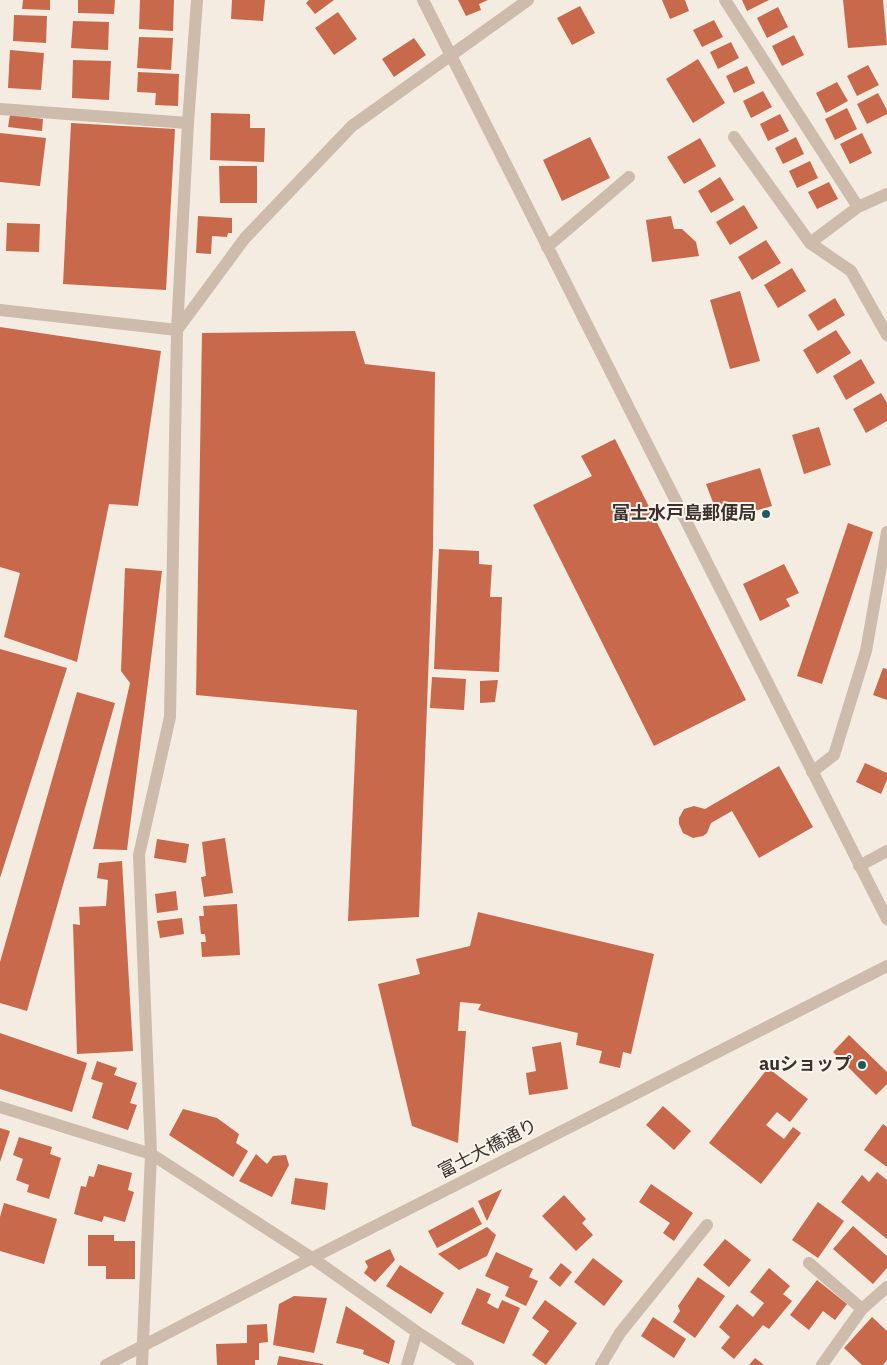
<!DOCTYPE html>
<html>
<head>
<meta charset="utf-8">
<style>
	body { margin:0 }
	canvas { display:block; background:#f4ebe1 }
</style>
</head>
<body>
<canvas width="887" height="1365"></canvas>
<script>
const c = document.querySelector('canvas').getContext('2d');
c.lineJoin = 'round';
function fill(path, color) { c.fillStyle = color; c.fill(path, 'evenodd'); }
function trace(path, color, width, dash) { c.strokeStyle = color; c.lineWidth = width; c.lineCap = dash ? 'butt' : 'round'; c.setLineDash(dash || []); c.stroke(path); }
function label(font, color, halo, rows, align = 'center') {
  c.font = font + ' "IBM Plex Sans","Noto Sans JP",sans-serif'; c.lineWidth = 4; c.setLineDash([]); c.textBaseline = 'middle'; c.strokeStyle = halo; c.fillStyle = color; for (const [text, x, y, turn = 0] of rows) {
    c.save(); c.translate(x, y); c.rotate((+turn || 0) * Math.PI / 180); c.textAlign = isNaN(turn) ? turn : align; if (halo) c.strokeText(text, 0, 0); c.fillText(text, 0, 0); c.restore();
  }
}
fill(new Path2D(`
	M23 0H50V10L22 9Z
	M78 0H115L114 14 78 13Z
	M140 0H174L173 31 139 29Z
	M232 0H265L263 21 231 19Z
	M309 0H334L315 14 306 3Z
	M458 0H488L479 4 481 10 466 16Z
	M662 0H685L689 11 670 19Z
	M742 0H769L747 11Z
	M843 0H883L887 45 848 48Z
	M580 6 595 33 572 45 557 18Z
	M778 7 788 27 767 38 757 18Z
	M338 12 357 39 334 55 315 28Z
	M14 15 47 16 46 43 13 41Z
	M714 20 723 37 702 47 693 30Z
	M73 21 109 22 108 50 71 48Z
	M794 35 804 55 782 66 772 46Z
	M139 37 173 38 171 70 137 68Z
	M414 38 426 55 394 77 382 59Z
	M731 42 739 58 718 69 710 52Z
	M10 50 44 53 41 90 8 88Z
	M698 59 725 103 693 123 666 79Z
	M73 60 111 61 109 100 72 98Z
	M868 65 879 85 857 96 847 76Z
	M747 66 755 83 734 93 726 76Z
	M138 72 179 74 178 106 155 105 156 93 137 92Z
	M837 82 848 101 826 113 816 93Z
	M763 91 772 107 751 118 743 101Z
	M878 93 887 110V114L867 124 857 104Z
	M847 108 857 129 835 140 825 119Z
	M211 113 250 114V128H265L264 162 210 160Z
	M780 114 789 131 768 141 760 124Z
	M10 115 43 119 42 131 8 127Z
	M71 123 175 129 166 290 63 284Z
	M0 133 46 138 40 186 0 182Z
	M862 133 872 153 850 164 840 144Z
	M590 137 610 178 562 201 543 160Z
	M796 137 804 154 783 164 775 148Z
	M700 138 716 166 684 184 667 157Z
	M810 161 818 178 797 188 789 171Z
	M219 166H257V203H220Z
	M720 177 734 200 711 213 698 191Z
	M829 182 838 199 817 209 808 192Z
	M744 205 758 228 730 245 716 222Z
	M198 216 232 218V233H228L227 237 212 236 211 254 196 253Z
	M671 216 674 229H682L696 242 699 256 652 262 646 220Z
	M7 223 40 224 39 252 6 251Z
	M766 240 781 263 752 280 738 257Z
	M792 268 806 291 778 308 764 285Z
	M740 291 760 361 730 369 710 300Z
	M835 298 845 315 818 331 808 315Z
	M0 327 161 351 138 506 109 504 77 662 4 637 20 573 0 567Z
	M836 330 851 353 817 374 803 350Z
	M355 331 365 364 435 372 433 546 419 917 348 921 357 710 196 695 202 333Z
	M861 359 875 383 846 400 833 376Z
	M881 393 887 403V421L866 433 853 409Z
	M819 427 831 465 804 474 792 435Z
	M615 439 746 700 654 746 533 505 592 476 581 456Z
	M760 468 772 506 720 521 706 484Z
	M848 523 873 532 822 684 797 676Z
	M439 549 479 551V564L492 565 490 597H502L499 672 434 669Z
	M784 564 799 593 786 599 790 606 760 621 743 584Z
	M125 568 162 571 127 850 93 849 130 683 121 671Z
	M0 649 67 668 0 878Z
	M883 668 887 669V700L873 695Z
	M432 677 466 679 464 710 430 708Z
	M498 680 495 702 480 703V681Z
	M77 692 115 703 27 1011 0 1003V962Z
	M865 763 887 773V780L881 794 856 782Z
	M779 766 813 827 759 858 732 811 711 823 707 833 703 836 693 838 683 833 679 824V818L684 809 694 806 705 809Z
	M225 838 233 893 204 897 201 877 206 876 202 842Z
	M157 839 189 844 186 863 154 858Z
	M122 861 133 1051 77 1054 73 924 80 925 79 907 106 906 108 880 97 878 99 863Z
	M176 891 178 910 157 913 155 894Z
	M237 904 240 955 202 957 201 942H206L205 934H201L199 916H204L203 906Z
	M478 912 654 954 631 1054 623 1052 620 1068 599 1063 602 1051 576 1045 578 1033 478 1010 481 1004 460 1002 458 1031H466L458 1143 412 1126 378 984 420 974 416 959 470 946Z
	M182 918 184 934 160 938 157 921Z
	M0 1033 87 1063 72 1112 0 1089Z
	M849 1035 887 1072V1084L876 1095 833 1052Z
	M561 1042 568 1089 529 1095 526 1073 536 1071 532 1047Z
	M97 1061 117 1068 114 1075 137 1083 130 1103 137 1105 128 1130 92 1118 103 1083 91 1079Z
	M768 1068 808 1099 790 1122 777 1112 766 1125 784 1139 793 1127 801 1133 761 1184 709 1143Z
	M663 1106 691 1131 674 1150 646 1125Z
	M183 1109 217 1118 239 1134 236 1143 248 1151 233 1177 169 1135Z
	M883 1124 887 1127V1167L864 1150Z
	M0 1128 10 1131 0 1162Z
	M19 1137 52 1147 50 1154 61 1158 49 1199 27 1192 29 1185 16 1180 23 1159 13 1155Z
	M256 1154 267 1164 273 1156 286 1155 289 1165 272 1197 239 1181Z
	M98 1164 132 1173 128 1190 134 1192 125 1222 104 1216 102 1222 74 1214 81 1186 86 1187 89 1176 94 1177Z
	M877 1172 887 1180V1239L841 1202 862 1175 869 1182Z
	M295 1178 328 1183 325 1210 291 1204Z
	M651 1184 693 1213 674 1241 663 1233 670 1223 639 1202Z
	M502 1189 487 1221 478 1201Z
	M564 1195 586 1219 582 1223 593 1235 576 1251 542 1216Z
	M818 1202 844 1221 818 1258 792 1240Z
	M4 1203 57 1219 44 1264 0 1251V1217Z
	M473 1207 482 1224 437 1248 428 1231Z
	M853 1226 887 1256V1268L873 1284 833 1249Z
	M487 1227 496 1235 487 1256 459 1270 438 1254Z
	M88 1235H114V1241H135V1279H106V1266H88Z
	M725 1239 751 1260 729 1287 703 1265Z
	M390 1249 395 1260 375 1282 364 1273 368 1267 365 1261Z
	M496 1252 533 1269 529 1277 538 1281 526 1306 505 1296 509 1287 485 1276Z
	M593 1258 623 1281 604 1306 574 1282Z
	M561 1263 572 1272 560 1287 549 1278Z
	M400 1265 444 1293 431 1314 386 1286Z
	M769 1268 790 1286 783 1294 792 1301 769 1329 763 1325 734 1359 721 1348 730 1337 719 1327 737 1304 753 1317 764 1303 750 1292Z
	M698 1277 725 1296 695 1338 673 1322 680 1311 678 1306Z
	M817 1280 847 1304 835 1320 823 1311 809 1330 790 1315Z
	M477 1288 491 1294 487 1303 498 1309 502 1300 520 1308 504 1344 461 1324Z
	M294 1296 327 1298 314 1353 273 1345 279 1304Z
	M545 1300 577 1323 546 1365 532 1355 549 1331 532 1318Z
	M346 1306 395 1341 389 1364 363 1354 364 1350 336 1343Z
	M653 1317 686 1339 674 1358 641 1336Z
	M872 1317 887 1331V1360L883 1365H862L844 1348Z
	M267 1324 268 1342 259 1343V1360H255V1365H217L216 1344 247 1343V1325Z
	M279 1356 323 1364V1365H277Z
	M755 1358 764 1365H749Z`), '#c8694b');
trace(new Path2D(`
	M423 0 887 919
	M725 0 858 207 810 243
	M0 109 188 123
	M734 137 810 243 851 271 887 335
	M858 207 887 194
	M547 247 629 177
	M0 310 177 330
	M177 330 245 238 352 126 528 0
	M812 772 834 755 866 651 887 532
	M859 866 887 851
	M0 1107 151 1154 312 1258 417 1332 468 1365
	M809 1263 862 1309
	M106 1365 312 1258 887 966
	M142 1365 151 1154 139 855 170 717 177 330 188 123 197 0
	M407 1365 417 1332
	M601 1365 620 1333 707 1225
	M822 1365 862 1309 887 1287`), '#cdbbac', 12);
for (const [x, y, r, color] of [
	[766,514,5,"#1f5a5e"],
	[862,1065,5,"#1f5a5e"]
]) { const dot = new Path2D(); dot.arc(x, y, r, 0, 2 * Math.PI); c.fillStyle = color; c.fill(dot); trace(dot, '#fbf5ee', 2); }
label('bold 18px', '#3b302b', '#fbf5ee', [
	["富士水戸島郵便局",756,514],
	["auショップ",852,1065]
], 'right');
label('18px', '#3b302b', '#fbf5ee', [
	["富士大橋通り",488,1149,-27]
]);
</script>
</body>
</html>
